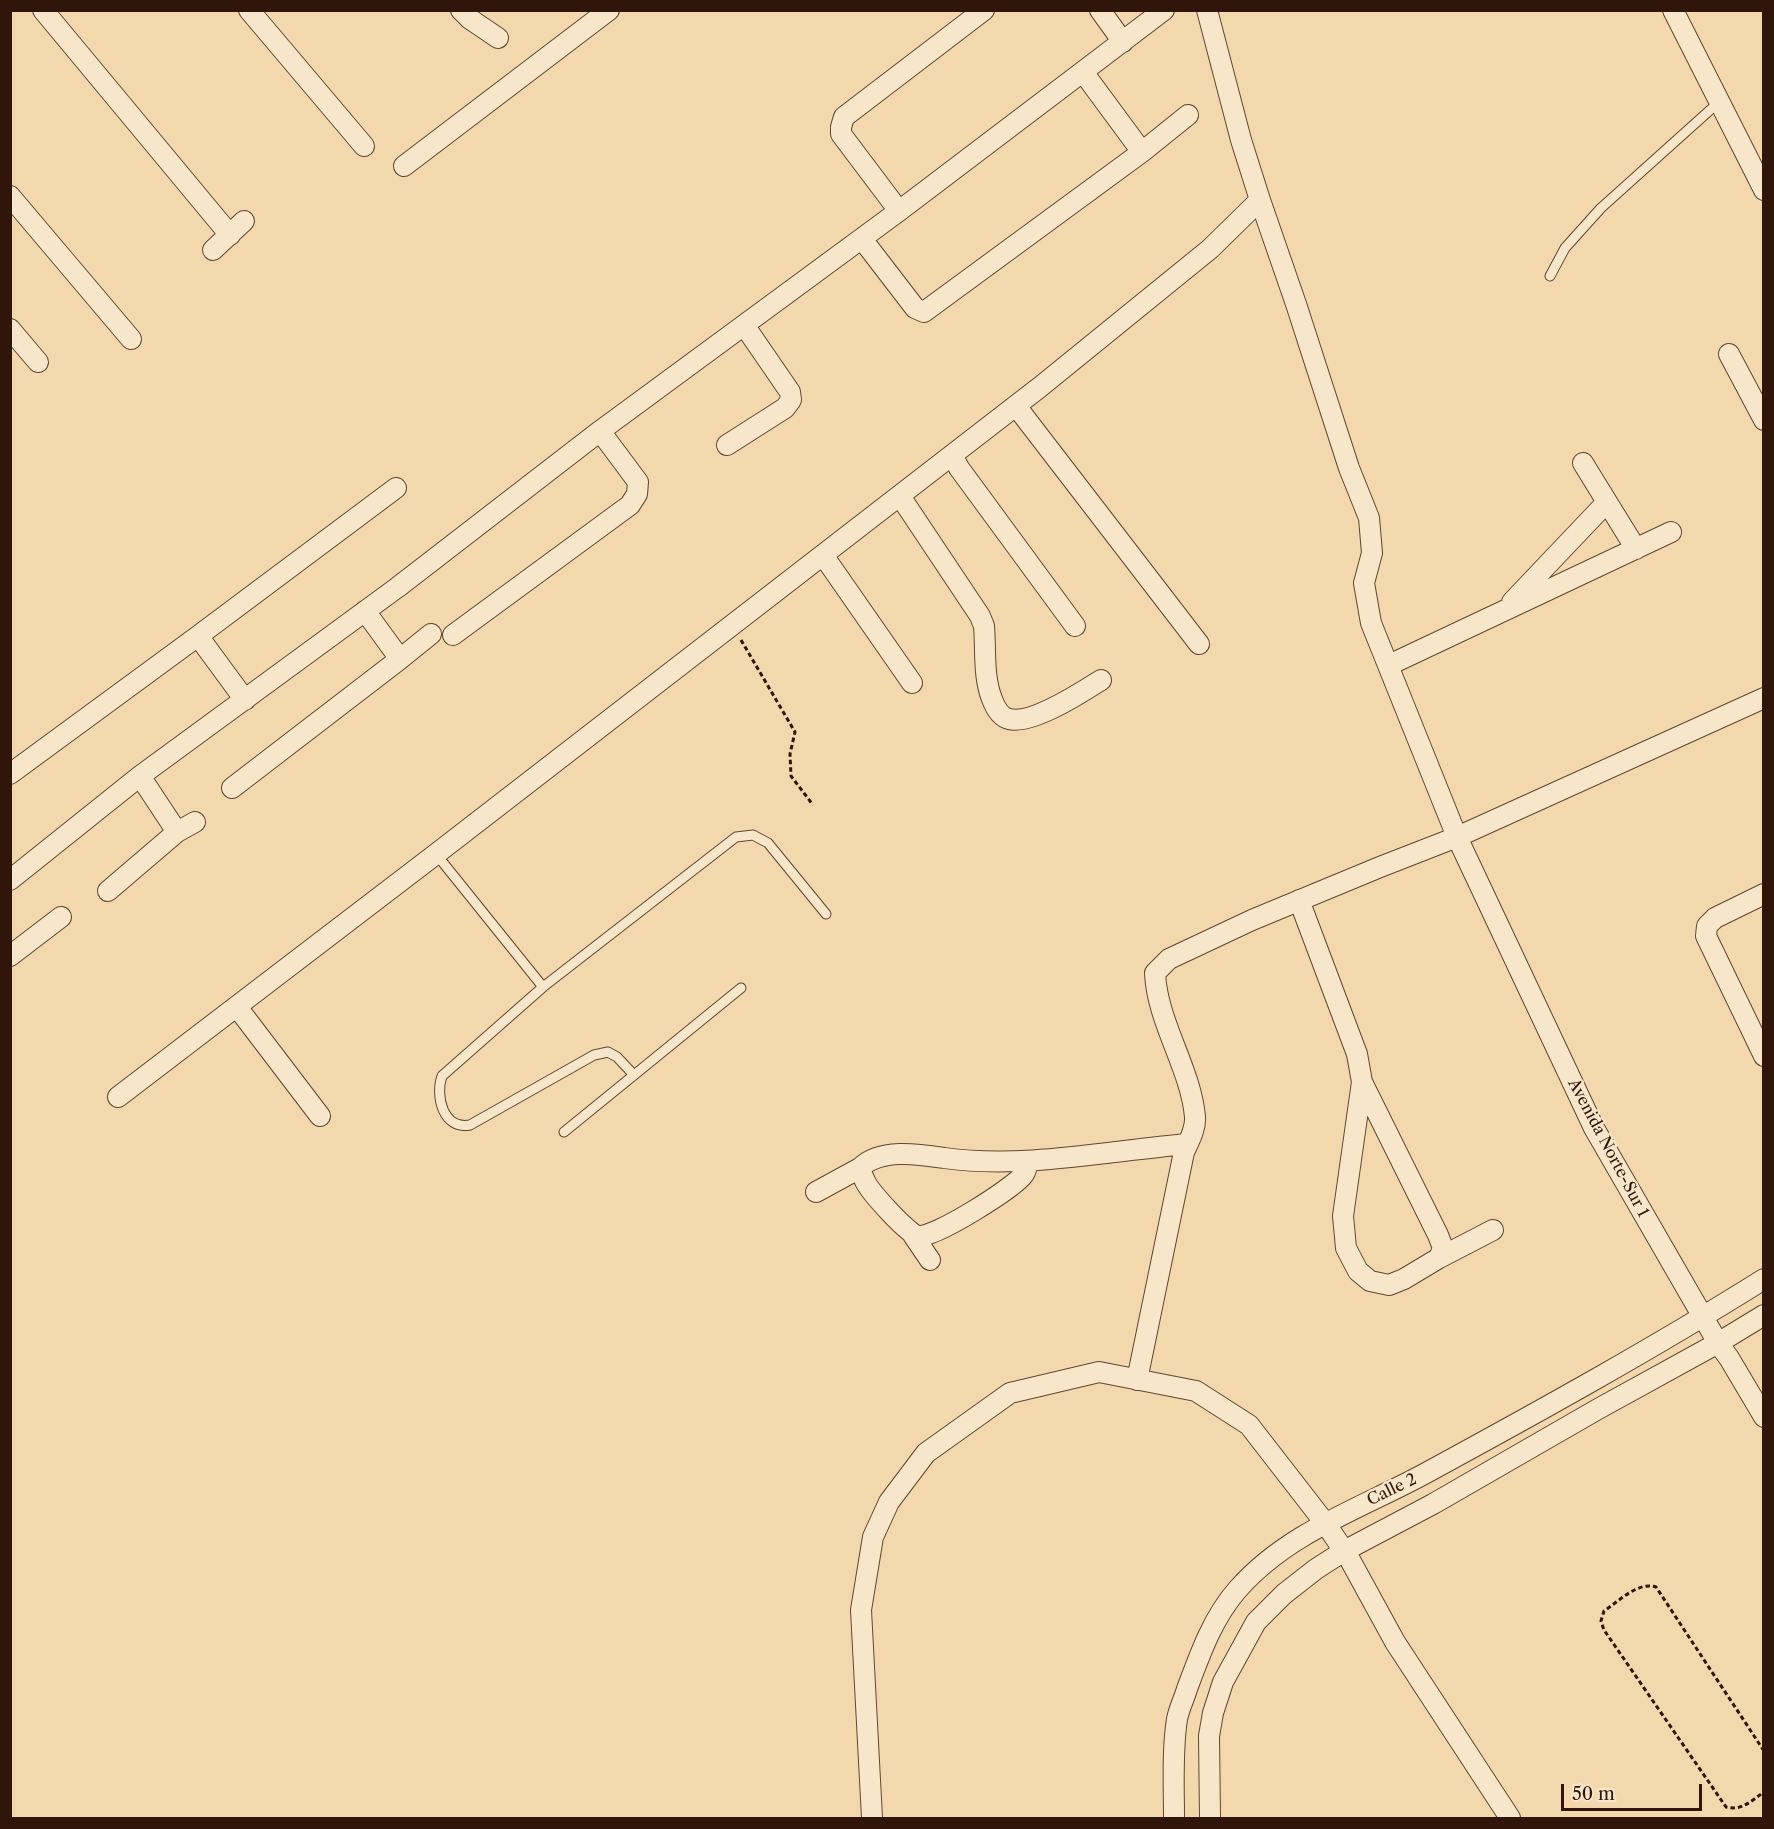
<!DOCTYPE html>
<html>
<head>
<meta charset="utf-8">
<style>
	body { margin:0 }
	#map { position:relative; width:1774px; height:1829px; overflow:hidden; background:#f2d8ac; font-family:"Libre Caslon Text",serif }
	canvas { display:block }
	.frame { position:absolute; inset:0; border:12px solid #30150b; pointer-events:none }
	.scale { position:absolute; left:1561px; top:1784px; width:141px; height:27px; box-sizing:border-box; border:3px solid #30150b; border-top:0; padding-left:8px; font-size:18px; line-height:21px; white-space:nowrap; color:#30150b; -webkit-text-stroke:4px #f7e6c9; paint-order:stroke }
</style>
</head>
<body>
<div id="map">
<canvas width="1774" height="1829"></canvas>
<div class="frame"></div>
<div class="scale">50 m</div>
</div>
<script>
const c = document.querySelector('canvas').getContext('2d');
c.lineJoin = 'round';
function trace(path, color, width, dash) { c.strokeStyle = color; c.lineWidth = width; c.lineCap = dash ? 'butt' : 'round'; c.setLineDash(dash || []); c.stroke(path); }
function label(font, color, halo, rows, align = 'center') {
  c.font = font + ' "Libre Caslon Text",serif'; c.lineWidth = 4.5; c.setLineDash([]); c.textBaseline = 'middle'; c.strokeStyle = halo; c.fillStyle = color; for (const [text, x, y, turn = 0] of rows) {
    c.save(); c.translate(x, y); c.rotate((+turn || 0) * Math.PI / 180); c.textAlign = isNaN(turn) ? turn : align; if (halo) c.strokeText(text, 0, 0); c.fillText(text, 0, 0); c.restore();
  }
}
const lane = new Path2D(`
	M1550 276 1565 248 1601 208 1719 102
	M436 854 543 987 442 1076C435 1096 443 1130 470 1125L594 1055 608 1052 617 1057 634 1075
	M543 987 736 837 753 835 768 843 826 914
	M564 1132 741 988`);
const street = new Path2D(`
	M43 10 230 235
	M249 10 364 146
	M461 10 470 19 498 38
	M1100 10 1123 42
	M1207 10 1241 140 1260 200 1296 304 1349 468 1369 518 1372 553 1364 583 1371 623 1457 837 1764 698
	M1673 10 1764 190
	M1083 72 1142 152
	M404 166 609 10
	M10 196 131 339
	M899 211 841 134V127L844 117 984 10
	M862 239 915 308 924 312 1142 152 1188 115
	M213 250 244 221
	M10 329 38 362
	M1729 354 1764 420
	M1016 406 1199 644
	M727 445 785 408 791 400 790 392 744 325
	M952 455 959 468 1075 626
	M1583 463 1636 549
	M900 496 980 616 984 626C986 649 983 677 992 699 995 707 1000 717 1009 719 1032 725 1082 692 1101 680
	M823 555 912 683
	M1512 602 1607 502
	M453 635 630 505 637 494 638 482 600 431
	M400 659 431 634
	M1389 665 1671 532
	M245 700 198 636 396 488
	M10 774 198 636
	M232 788 400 659 365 611
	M177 832 195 822
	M10 880 140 776 398 587 600 431 899 211 1164 10
	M108 891 177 832 140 776
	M1764 894 1715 918 1707 926 1706 936 1764 1056
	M1299 900 1357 1054 1362 1082 1438 1235 1443 1248 1439 1258 1404 1279 1389 1285 1370 1281 1358 1271 1346 1248 1343 1216 1362 1082
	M10 956 61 917
	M237 1007 320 1116
	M118 1097 436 854 1040 387 1210 249 1260 200
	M1029 1162C1027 1165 1026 1171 1024 1174 1014 1188 933 1239 918 1236 908 1234 870 1192 865 1181 863 1177 861 1172 860 1168 880 1148 918 1154 944 1158 1023 1169 1108 1151 1187 1144
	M816 1192 860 1168
	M913 1235 930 1260
	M1439 1258 1493 1230
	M1137 1380 1184 1152C1189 1141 1196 1129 1195 1117 1191 1069 1157 1022 1155 973L1169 959 1252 920 1380 867 1457 837 1594 1128 1718 1343 1729 1358 1764 1417
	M872 1818 861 1610 873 1537 889 1502 926 1453 1010 1393 1099 1372 1196 1391 1249 1425 1325 1523 1349 1558 1395 1642 1510 1818
	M1174 1818C1174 1785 1172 1752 1177 1719 1179 1709 1184 1699 1187 1689 1200 1654 1213 1617 1238 1589 1288 1532 1362 1508 1426 1473 1540 1411 1654 1348 1764 1279
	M1210 1818 1209 1736 1213 1713 1223 1682 1256 1622 1284 1594 1316 1569 1344 1551 1433 1504 1598 1409 1718 1343 1764 1315`);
trace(lane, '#604633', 11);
trace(street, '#604633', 22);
trace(new Path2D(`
	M741 640 795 732 790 754 791 776 813 805
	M1764 1751 1656 1587C1638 1581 1618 1602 1604 1611L1601 1621 1604 1630 1726 1807C1742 1811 1751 1801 1764 1792`), '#30150b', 3, [4.5, 3]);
trace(lane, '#f7e6c9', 9);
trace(street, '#f7e6c9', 20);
label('16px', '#30150b', '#f7e6c9', [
	["Avenida Norte-Sur 1",1608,1148,62],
	["Calle 2",1392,1490,-26]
]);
</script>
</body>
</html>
